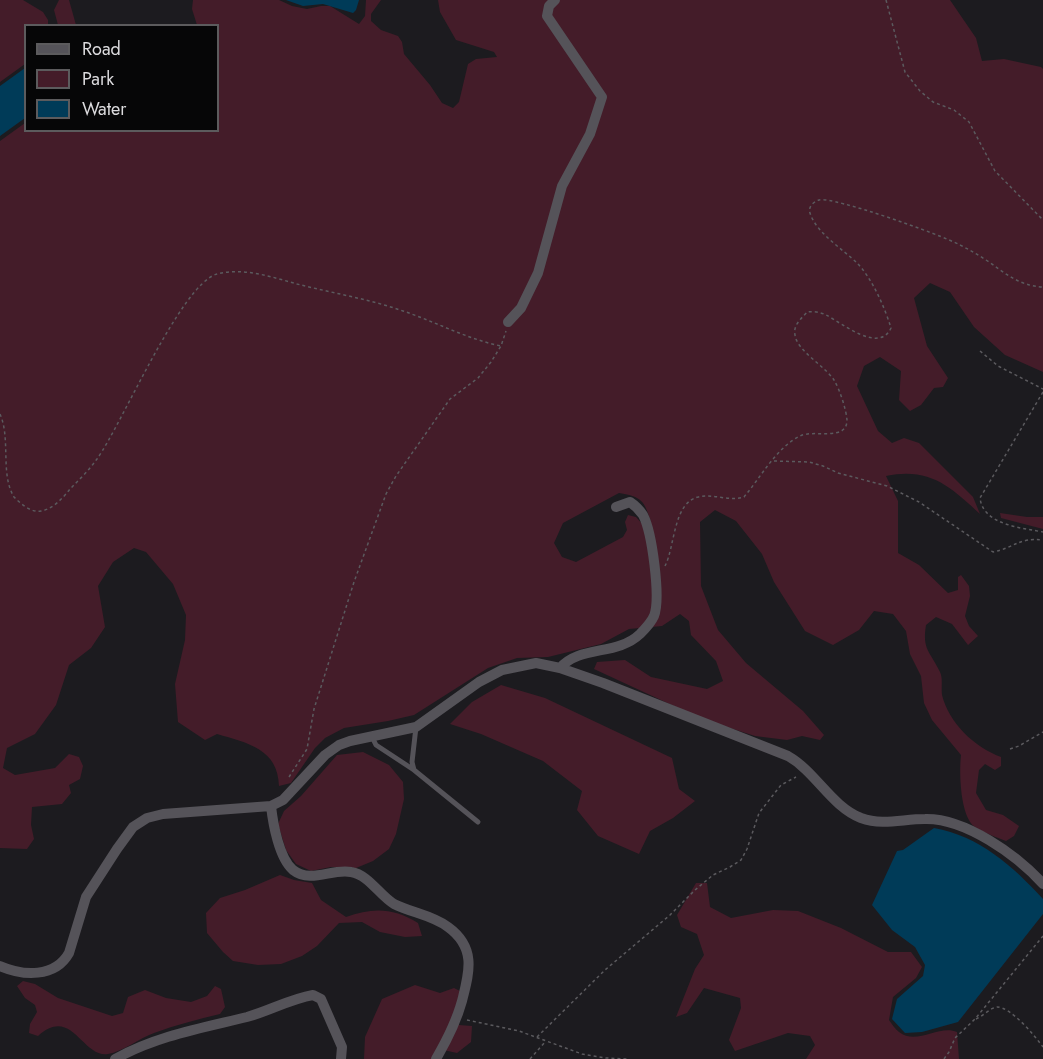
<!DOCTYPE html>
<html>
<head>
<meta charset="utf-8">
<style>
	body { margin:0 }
	#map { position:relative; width:1043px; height:1059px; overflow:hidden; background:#1c1b1f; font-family:Jost,sans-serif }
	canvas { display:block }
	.legend { position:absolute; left:24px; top:24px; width:195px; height:108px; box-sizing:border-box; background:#060607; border:2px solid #5c5b5d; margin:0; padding:8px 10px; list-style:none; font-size:18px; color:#dcdbde }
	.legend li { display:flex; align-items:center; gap:12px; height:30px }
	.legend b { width:30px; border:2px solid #5c5b5d }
</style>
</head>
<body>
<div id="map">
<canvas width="1043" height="1059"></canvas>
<ul class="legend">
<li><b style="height:8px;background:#555359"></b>Road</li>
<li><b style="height:16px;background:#441c29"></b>Park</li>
<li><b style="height:16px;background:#003b58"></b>Water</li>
</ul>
</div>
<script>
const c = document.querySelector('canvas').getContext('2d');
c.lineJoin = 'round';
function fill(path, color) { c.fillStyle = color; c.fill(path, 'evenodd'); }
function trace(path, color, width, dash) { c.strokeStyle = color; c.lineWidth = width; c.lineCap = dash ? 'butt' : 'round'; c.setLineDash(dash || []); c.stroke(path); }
fill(new Path2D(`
	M0 0H23L43 12 48 20V25L26 26 25 64 0 82Z
	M59 0H69L76 25H58L54 10Z
	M193 0H279L292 6 307 9 321 6H330L359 24 365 16 366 0H381L371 14V21L381 30 398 36 402 42 404 54 430 85 442 103 453 108 459 102 468 64 476 59 497 57 494 52 456 40 440 12 438 0H950L976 38 982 61 1004 59 1041 67 1043 69V372L1005 355 974 327 950 292 930 283 914 298 927 346 948 378 943 387 934 388 921 405 910 411 899 400 901 371 880 357 864 366 857 386 878 431 892 443 904 438 919 443 973 497 980 514C950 486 929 467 886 476L898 501V553L919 565 948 593 958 590V577L961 575 969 586 970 596 965 616 969 626 978 636 968 645 952 624 936 617 926 625C922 650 930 651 940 672 943 678 941 687 942 695 949 723 974 747 1001 757V766L995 770 985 764 979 770 976 793 986 810 1003 815 1019 826 1014 836 1006 841C996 837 984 833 975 827 960 817 959 772 961 755L932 720 924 703 921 676 910 654 906 631 893 614 874 611 859 630 833 645 805 631 774 582 762 554 736 521 715 510 700 522 701 586 718 630 746 663 803 711 824 735 820 740 802 736 787 740 755 736 702 719 594 669 597 662 625 660 651 677 707 689 723 681 716 661 691 635 689 621 680 614 662 626 629 629 601 644 548 657 517 658 488 668 414 715 388 721 344 728 325 738 315 748 291 783 279 786C278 749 248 743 217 734L205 740 178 722 175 684 185 640 186 615 173 584 146 552 134 548 113 562 98 586 105 627 91 648 69 665 56 705 35 734 7 748 3 768 15 775 55 768 69 754 79 757 83 766 80 779 69 785 71 793 62 804 32 807 31 825 34 839 27 849 0 848V141L25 123 26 130H218V26L197 25 192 9ZM619 493C643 497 644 501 651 522L647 529 636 517 628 515 625 522 627 530 623 537 576 562 562 557 554 543 563 523Z
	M1000 513 1027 517H1043V529L1001 518Z
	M501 685 545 698 672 758 679 789 695 801 673 818 650 831 639 854 598 836 577 810 582 791 543 761 481 734 450 724 472 702Z
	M363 752 389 765 403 782 404 799 396 834 389 849 373 861 356 868 331 867 311 871 296 864 286 850 278 824 284 811 301 796 337 755Z
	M280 875 294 880 312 883 321 900 346 917C373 907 394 908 418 923L422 936 405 937 380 932 362 922 339 923 317 946 302 956 281 964 258 965 233 961 223 952 207 933 206 913 220 898 245 890Z
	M696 883H707L710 907 731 918 773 910 798 911 841 928 888 952H911L922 967 916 978 893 997 889 1020C892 1024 895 1029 899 1032 917 1046 939 1024 957 1032L959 1059H806L815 1045 810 1036 788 1033 735 1051 729 1040 741 1008 740 998 704 988 687 1013 676 1017 695 969 704 955 697 934 681 927 677 915Z
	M23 981 35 984 58 998 112 1016 123 1013 128 997 145 990 166 998 191 1002 207 996 215 986 221 989 225 1007 220 1014C198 1019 176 1025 154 1033 140 1038 122 1052 108 1054 82 1058 72 1005 38 1036L29 1033 30 1024 37 1012 35 1005 25 998 17 986Z
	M415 985 440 993 454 988 460 991 459 1025 472 1026 471 1042 457 1053 439 1049 432 1059H364L365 1037 382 999Z`), '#441c29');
fill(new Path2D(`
	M286 0H359L356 10 353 13 323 4 303 6Z
	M25 68V118L0 136V86Z
	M934 828C979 836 1013 866 1043 899V914L958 1022 922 1032 905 1033 892 1019 897 999 923 976 925 965 915 947 892 930 872 905 897 851 903 850Z`), '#003b58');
trace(new Path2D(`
	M886 0 905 72 920 91 933 102 954 110 969 122 995 171 1043 220
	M980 351 998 366 1043 389
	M1043 392 980 498C983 525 1022 528 1043 532
	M0 414C11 439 0 474 14 497 21 504 31 513 41 511 53 509 63 498 70 489 79 480 89 470 97 459 122 424 181 284 217 274 243 267 272 277 297 284 332 293 369 299 403 311 436 322 467 339 501 346
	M774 461 809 462 823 466 838 473 887 486 919 502 993 552C1014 548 1019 537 1043 540
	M665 566C675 547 673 503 698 497 713 493 729 502 744 497 761 477 776 448 800 436 814 429 847 442 847 420 846 409 840 390 834 380 825 366 797 351 795 335 793 325 801 319 807 312 813 311 820 312 826 315 842 323 879 354 891 328 885 308 872 278 857 263 844 250 816 233 810 213 808 207 813 202 819 200 833 196 941 235 958 244 968 249 977 254 986 260 1005 273 1019 286 1043 287
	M1010 749 1019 746 1043 732
	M289 777 307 749 314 709 354 582 386 494 396 476 450 399 478 378 491 362 501 346 506 331
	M976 1019C983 1016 990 1008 997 1007 1011 1007 1035 1036 1043 1047
	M467 1020 519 1031 582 1054 606 1058 628 1059
	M537 1037 605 970 670 915 695 890 713 875 730 867 741 860 747 849 759 813 781 785 796 777
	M530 1059 546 1041
	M944 1059 949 1052 955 1038 975 1019 1043 936`), '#5b5a5e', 1.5, [3, 3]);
trace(new Path2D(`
	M372 737 376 745 414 770 478 822
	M414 770 412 762 416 727`), '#555359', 5);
trace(new Path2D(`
	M508 322 521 308 538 273 562 186 590 134 602 97 547 16 549 6 555 0
	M560 668C580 645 617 656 640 634 645 629 651 623 654 616 661 598 652 532 643 515 639 509 636 506 630 502L616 507
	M271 806C273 824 279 858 293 870 311 884 332 868 351 872 369 875 379 895 394 904 412 913 432 915 448 927 477 948 469 973 462 1001 456 1023 447 1040 436 1059
	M0 966C23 976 55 978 69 953L86 897 117 849 133 827 147 818 163 814 271 806 283 800 325 755 339 745 350 741 416 727 479 682 502 670 536 663 560 668 603 683 788 756C816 772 831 806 861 818 883 826 902 819 925 819 965 818 1017 855 1043 884
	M115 1059C156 1036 202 1028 247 1017 269 1011 290 999 313 995L321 999 342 1047 341 1059`), '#555359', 10);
</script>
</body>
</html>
